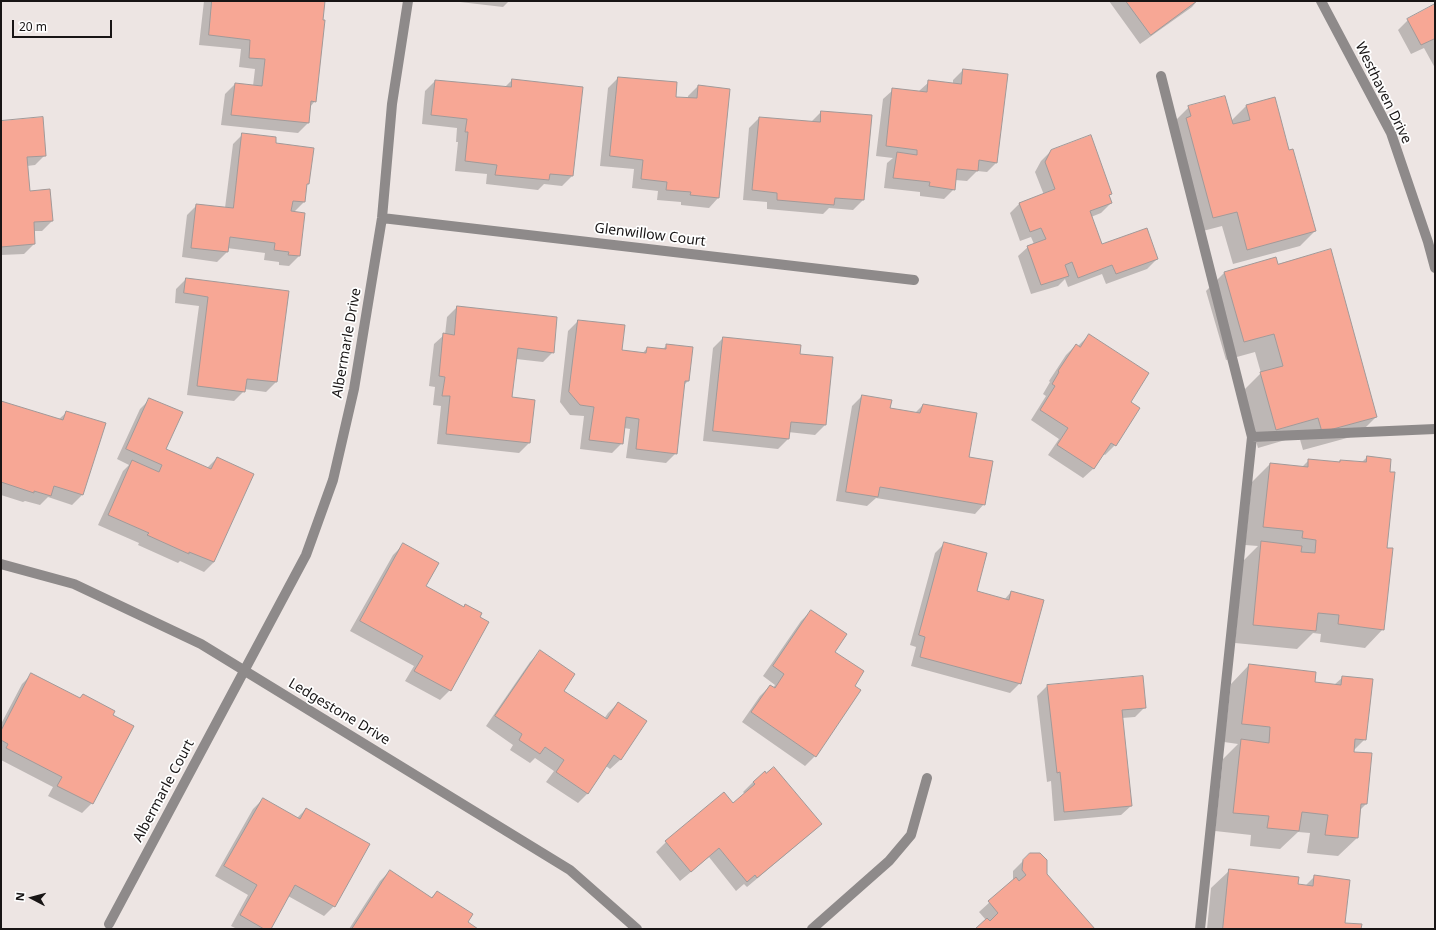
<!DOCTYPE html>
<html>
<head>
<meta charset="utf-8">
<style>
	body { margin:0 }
	#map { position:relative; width:1436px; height:930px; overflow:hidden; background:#ede5e3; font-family:"Noto Sans",sans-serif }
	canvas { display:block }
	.frame { position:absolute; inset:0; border:2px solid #181515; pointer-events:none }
	.north { position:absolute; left:12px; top:878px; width:40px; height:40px; -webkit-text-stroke:3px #fff; paint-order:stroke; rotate:276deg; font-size:11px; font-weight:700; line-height:16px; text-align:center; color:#181515 }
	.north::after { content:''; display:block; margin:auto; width:14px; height:18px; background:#181515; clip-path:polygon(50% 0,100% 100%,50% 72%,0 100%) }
	.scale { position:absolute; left:12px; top:20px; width:100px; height:18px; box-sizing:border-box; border:2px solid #181515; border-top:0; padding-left:5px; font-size:12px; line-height:14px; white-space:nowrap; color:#181515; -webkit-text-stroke:3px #fff; paint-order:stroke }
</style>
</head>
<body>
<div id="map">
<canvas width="1436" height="930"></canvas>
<div class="frame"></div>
<div class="north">N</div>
<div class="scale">20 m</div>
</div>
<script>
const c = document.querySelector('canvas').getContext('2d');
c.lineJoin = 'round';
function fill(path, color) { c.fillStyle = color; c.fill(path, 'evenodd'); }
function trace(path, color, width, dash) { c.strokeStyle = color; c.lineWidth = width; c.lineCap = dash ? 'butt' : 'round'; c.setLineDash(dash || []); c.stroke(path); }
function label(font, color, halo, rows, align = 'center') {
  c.font = font + ' "Noto Sans",sans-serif'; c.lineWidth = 3.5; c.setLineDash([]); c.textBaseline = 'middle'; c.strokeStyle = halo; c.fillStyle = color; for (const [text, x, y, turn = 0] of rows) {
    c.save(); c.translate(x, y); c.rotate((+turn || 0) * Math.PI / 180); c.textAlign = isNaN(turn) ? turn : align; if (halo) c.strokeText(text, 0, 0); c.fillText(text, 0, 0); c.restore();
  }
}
fill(new Path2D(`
	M204 1H324L315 101 310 107 308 123 298 133 221 125 225 94 235 84 253 86 255 69 239 67 241 49 199 45Z
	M460 1H509L503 7 460 2Z
	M1109 1H1197L1192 7 1140 44Z
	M1435 5V68L1424 48 1411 54 1398 30 1408 20Z
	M963 70 997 162 987 172 977 171 967 181 955 180 954 189 944 199 920 196V192L884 188 887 163 893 158 876 156 883 99 893 90 919 91 929 82 953 84V80Z
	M618 78 675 98 688 99V96L698 86 718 198 709 208 681 205V202L657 200 658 191 632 188 634 169 600 166 608 88Z
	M512 80 572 176 562 186 544 184 538 190 486 184 487 174 455 171 458 142H456L457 128 422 124 425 91 435 81 504 88Z
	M1274 98 1288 151 1315 231 1300 246 1233 264 1222 226 1199 232 1174 122 1189 107 1231 121 1246 106Z
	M821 112 863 200 853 210 829 208 823 214 767 209V202L743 200 749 128 759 118 811 122Z
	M1 122 45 155 35 165 27 166 29 192 52 221 42 231H33L34 244 24 254 1 255Z
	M243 134 275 144 308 183 306 186 304 202 294 212 299 256 289 266 279 265V262L264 260 265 253 227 248V252L217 262 182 257 187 215 197 205 225 208 233 144Z
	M1051 151 1111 194 1108 196 1111 203 1101 213 1091 217 1101 245 1157 259 1147 269 1106 284 1102 274 1068 287 1065 279 1058 286 1031 294 1018 256 1028 247 1034 244 1031 237 1020 241 1010 213 1020 203 1044 195 1035 172 1041 161Z
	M1225 272 1376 417 1358 435 1303 450 1299 436 1258 448 1242 392 1261 373 1255 352 1226 360 1206 291Z
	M186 279 287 292 276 382 266 392 244 389V391L234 401 187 395 199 306 175 303 176 289Z
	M457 307 553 352 543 362 516 359 511 398 529 443 519 453 437 444 441 406 433 405 435 387 429 386 434 344 444 335H445L447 317Z
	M578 321 621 351 642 354 647 348 662 350 667 345 688 381 684 385 676 453 666 463 626 458 630 429 624 428 622 443 612 453 580 449 584 416 570 415 560 402 568 331Z
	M1089 335 1129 402 1139 408 1115 445 1105 455 1103 454 1093 469 1083 478 1048 455 1059 439 1031 420 1046 396 1043 394 1050 382 1049 381 1066 355 1076 345 1078 346Z
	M723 338 799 354 832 358 825 425 815 435 788 432V439L778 449 703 441 713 348Z
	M862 396 889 409 915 413 923 405 968 457 984 504 975 514 876 498 867 506 836 501 852 406Z
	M150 399 165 449 207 468 217 458 214 562 204 572 180 561 178 563 138 545 139 543 98 525 123 471 129 465 117 459 140 409Z
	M1 402 58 420 67 412 82 495 72 505 48 497 40 505 25 501 23 502 1 495Z
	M1367 457 1386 548 1383 629 1365 648 1320 642 1321 634 1313 633 1297 649 1235 643 1243 561 1258 546 1245 545 1252 482 1270 464 1302 467 1309 460 1338 463 1340 461 1361 463Z
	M945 543 976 592 1004 600 1011 592 1020 683 1010 693 911 666 916 647 910 645 935 553Z
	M403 545 424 586 463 607 466 605 450 690 440 700 405 681 414 666 350 631 393 555Z
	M811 611 834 652 815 756 805 766 742 722 760 696 770 686 773 688 775 685 763 676 801 621Z
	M540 652 563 691 604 719 608 713 618 703 646 721 620 760 610 769 606 766 588 793 578 803 546 782 554 771 535 758 530 763 510 750 513 745 486 726 530 662Z
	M1249 665 1314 683 1334 685 1343 677 1365 739 1352 752 1366 804 1360 810 1357 838 1338 856 1307 853 1310 833 1298 832 1280 849 1250 846 1251 835 1215 831 1223 759 1238 744 1224 742 1231 684Z
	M32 674 79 699 83 695 92 803 82 813 48 796 53 787 1 760V724L22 684Z
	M1142 677 1145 707 1135 717 1122 718 1131 806 1121 815 1054 821 1051 781 1047 782 1037 696 1047 686Z
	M766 775 820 824 810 834 747 887 744 884 736 891 709 857 680 881 656 852 666 842 733 804 745 794 743 792 753 782Z
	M263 799 297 818 306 809 334 906 324 916 288 896 269 929H237L231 926 248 895 215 876 253 809Z
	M1030 854 1046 874 1093 929H976L986 920 979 912 1013 881V871Z
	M1230 870 1305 886 1315 876 1344 924 1360 929H1207L1211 888Z
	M390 871 431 898 437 892 466 923 476 929H349L380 881Z`), '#0003');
const building = new Path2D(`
	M212 1H325L323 20H325L316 102 311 101 309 123 231 115 235 83 262 86 265 59 249 58 250 40 209 35Z
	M1126 1H1197L1151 35Z
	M1435 4V40L1434 39 1421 45 1407 19Z
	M963 69 1008 74 997 163 979 160 978 171 957 169 955 190 929 186 930 182 893 178 897 152 917 155V150L886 146 892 88 927 92 928 80 961 84Z
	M618 77 677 82 676 97 697 98 698 85 730 89 719 198 690 195 691 192 666 190 667 182 641 179 643 160 610 156Z
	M512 79 583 87 573 176 550 174 549 180 495 175 497 165 465 161 468 132H465L467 119 431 115 435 80 511 87Z
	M1225 96 1233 124 1250 120 1246 105 1275 97 1289 150 1293 149 1316 231 1247 250 1237 212 1213 218 1186 118 1191 116 1188 106Z
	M821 111 872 115 864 200 835 198 834 205 777 200V193L752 190 759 117 820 122Z
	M43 117 46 156 27 157 30 191 50 189 53 221 34 222 35 244 1 247V121Z
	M242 133 276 137V143L314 148 309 184H307L305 202 293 201 291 211 305 213 300 256 288 255 289 252 274 250 275 243 230 237 228 252 191 248 196 204 233 208Z
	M1091 135 1112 194 1109 195 1112 203 1090 211 1102 244 1147 228 1158 259 1116 274 1112 265 1078 278 1072 262 1065 265 1069 276 1041 285 1027 246 1046 239 1041 228 1030 232 1019 203 1055 189 1045 162 1051 150Z
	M1331 249 1377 417 1322 432 1318 418 1276 430 1260 372 1283 366 1274 334 1244 342 1224 272 1276 257 1278 264Z
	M186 278 289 291 277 382 247 379 245 392 197 386 208 297 184 293Z
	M457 306 557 317 554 353 518 348 512 397 535 400 530 443 446 434 450 396H442L445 377 439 376 443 333 454 335Z
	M578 320 625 325 622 350 646 353 647 347 666 349V344L693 347 689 381H685L677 454 636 449 639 419 626 417 623 444 589 440 594 407 580 405 569 392Z
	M1089 334 1149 373 1131 402 1140 408 1116 446 1111 443 1094 469 1057 445 1068 428 1040 410 1055 386 1052 384 1059 372 1058 371 1076 344 1080 347Z
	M723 337 801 345 800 354 833 357 826 425 791 422 789 439 713 431Z
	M862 395 892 400 890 408 920 413 923 404 977 413 969 457 993 461 985 505 880 487 878 497 846 492Z
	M149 398 183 412 166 449 211 469 217 457 254 474 214 562 189 552V554L147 535 149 533 108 515 132 460 159 472 162 465 126 449Z
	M1 401 63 420 66 411 106 423 83 495 54 486 51 496 34 491V493L1 482Z
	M1367 456 1391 459 1390 472H1395L1387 548H1393L1384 630 1338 624 1339 615 1318 613 1316 631 1253 625 1261 541 1302 546 1301 552 1315 553 1316 540 1302 538 1303 531 1263 527 1270 463 1308 467V459L1340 462V460L1366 462Z
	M944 542 987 553 977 591 1009 600 1011 591 1044 600 1021 684 920 657 925 637 919 635Z
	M403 543 439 563 426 586 464 607 465 604 482 613 480 617 489 622 451 691 414 671 423 656 360 621Z
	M811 610 847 634 835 652 864 671 855 686 861 690 816 757 751 712 770 685 775 688 784 674 773 666Z
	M540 650 575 674 564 691 607 719 618 702 647 721 621 760 614 755 588 794 556 772 564 760 545 747 540 754 519 740 522 734 495 716Z
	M1249 664 1316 672 1315 682 1341 685 1342 676 1373 679 1366 740 1355 739 1354 752 1372 753 1367 804H1361L1358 838 1325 835 1328 815 1302 812 1299 831 1267 828 1269 816 1233 813 1241 739 1269 743 1270 727 1242 724Z
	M31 673 80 698 83 694 115 711 113 715 134 726 93 804 57 786 62 777 6 748 8 744 1 740V731Z
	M1143 676 1146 708 1122 710 1132 806 1064 812 1060 772 1057 773 1047 685Z
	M774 767 822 824 757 878 755 875 747 882 719 848 691 872 665 841 724 792 733 803 755 784 753 782 765 771 766 773Z
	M263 798 300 819 306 808 370 844 335 907 295 885 271 929H264L240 915 257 885 224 866Z
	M1030 853H1040L1047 860V874L1095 929H975L987 918 990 921 998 913 988 901 1016 877 1019 881 1026 875 1022 870 1023 860Z
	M1229 869 1299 877 1298 884 1313 886 1314 875 1350 880 1345 923 1362 924 1361 929H1223Z
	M390 870 432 898 437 891 473 914 468 922 478 929H352Z`);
fill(building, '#f7a795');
trace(building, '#a19998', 1);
trace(new Path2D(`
	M1161 76 1252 437 1200 929
	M1252 437 1435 429`), '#8e8a8a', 10);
trace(new Path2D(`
	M1321 1 1391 133 1428 242 1435 268
	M382 218 914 280
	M1 564 74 584 201 644 570 870 637 929
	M109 924 306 555 333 480 354 389 382 218 392 104 408 1
	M812 929 889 861 911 835 927 778`), '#8e8a8a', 10);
label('14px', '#181515', '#fff', [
	["Westhaven Drive",1383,93,64],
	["Glenwillow Court",650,235,7],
	["Albermarle Drive",347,343,-80],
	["Ledgestone Drive",339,712,31],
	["Albermarle Court",164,791,-62]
]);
</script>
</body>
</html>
